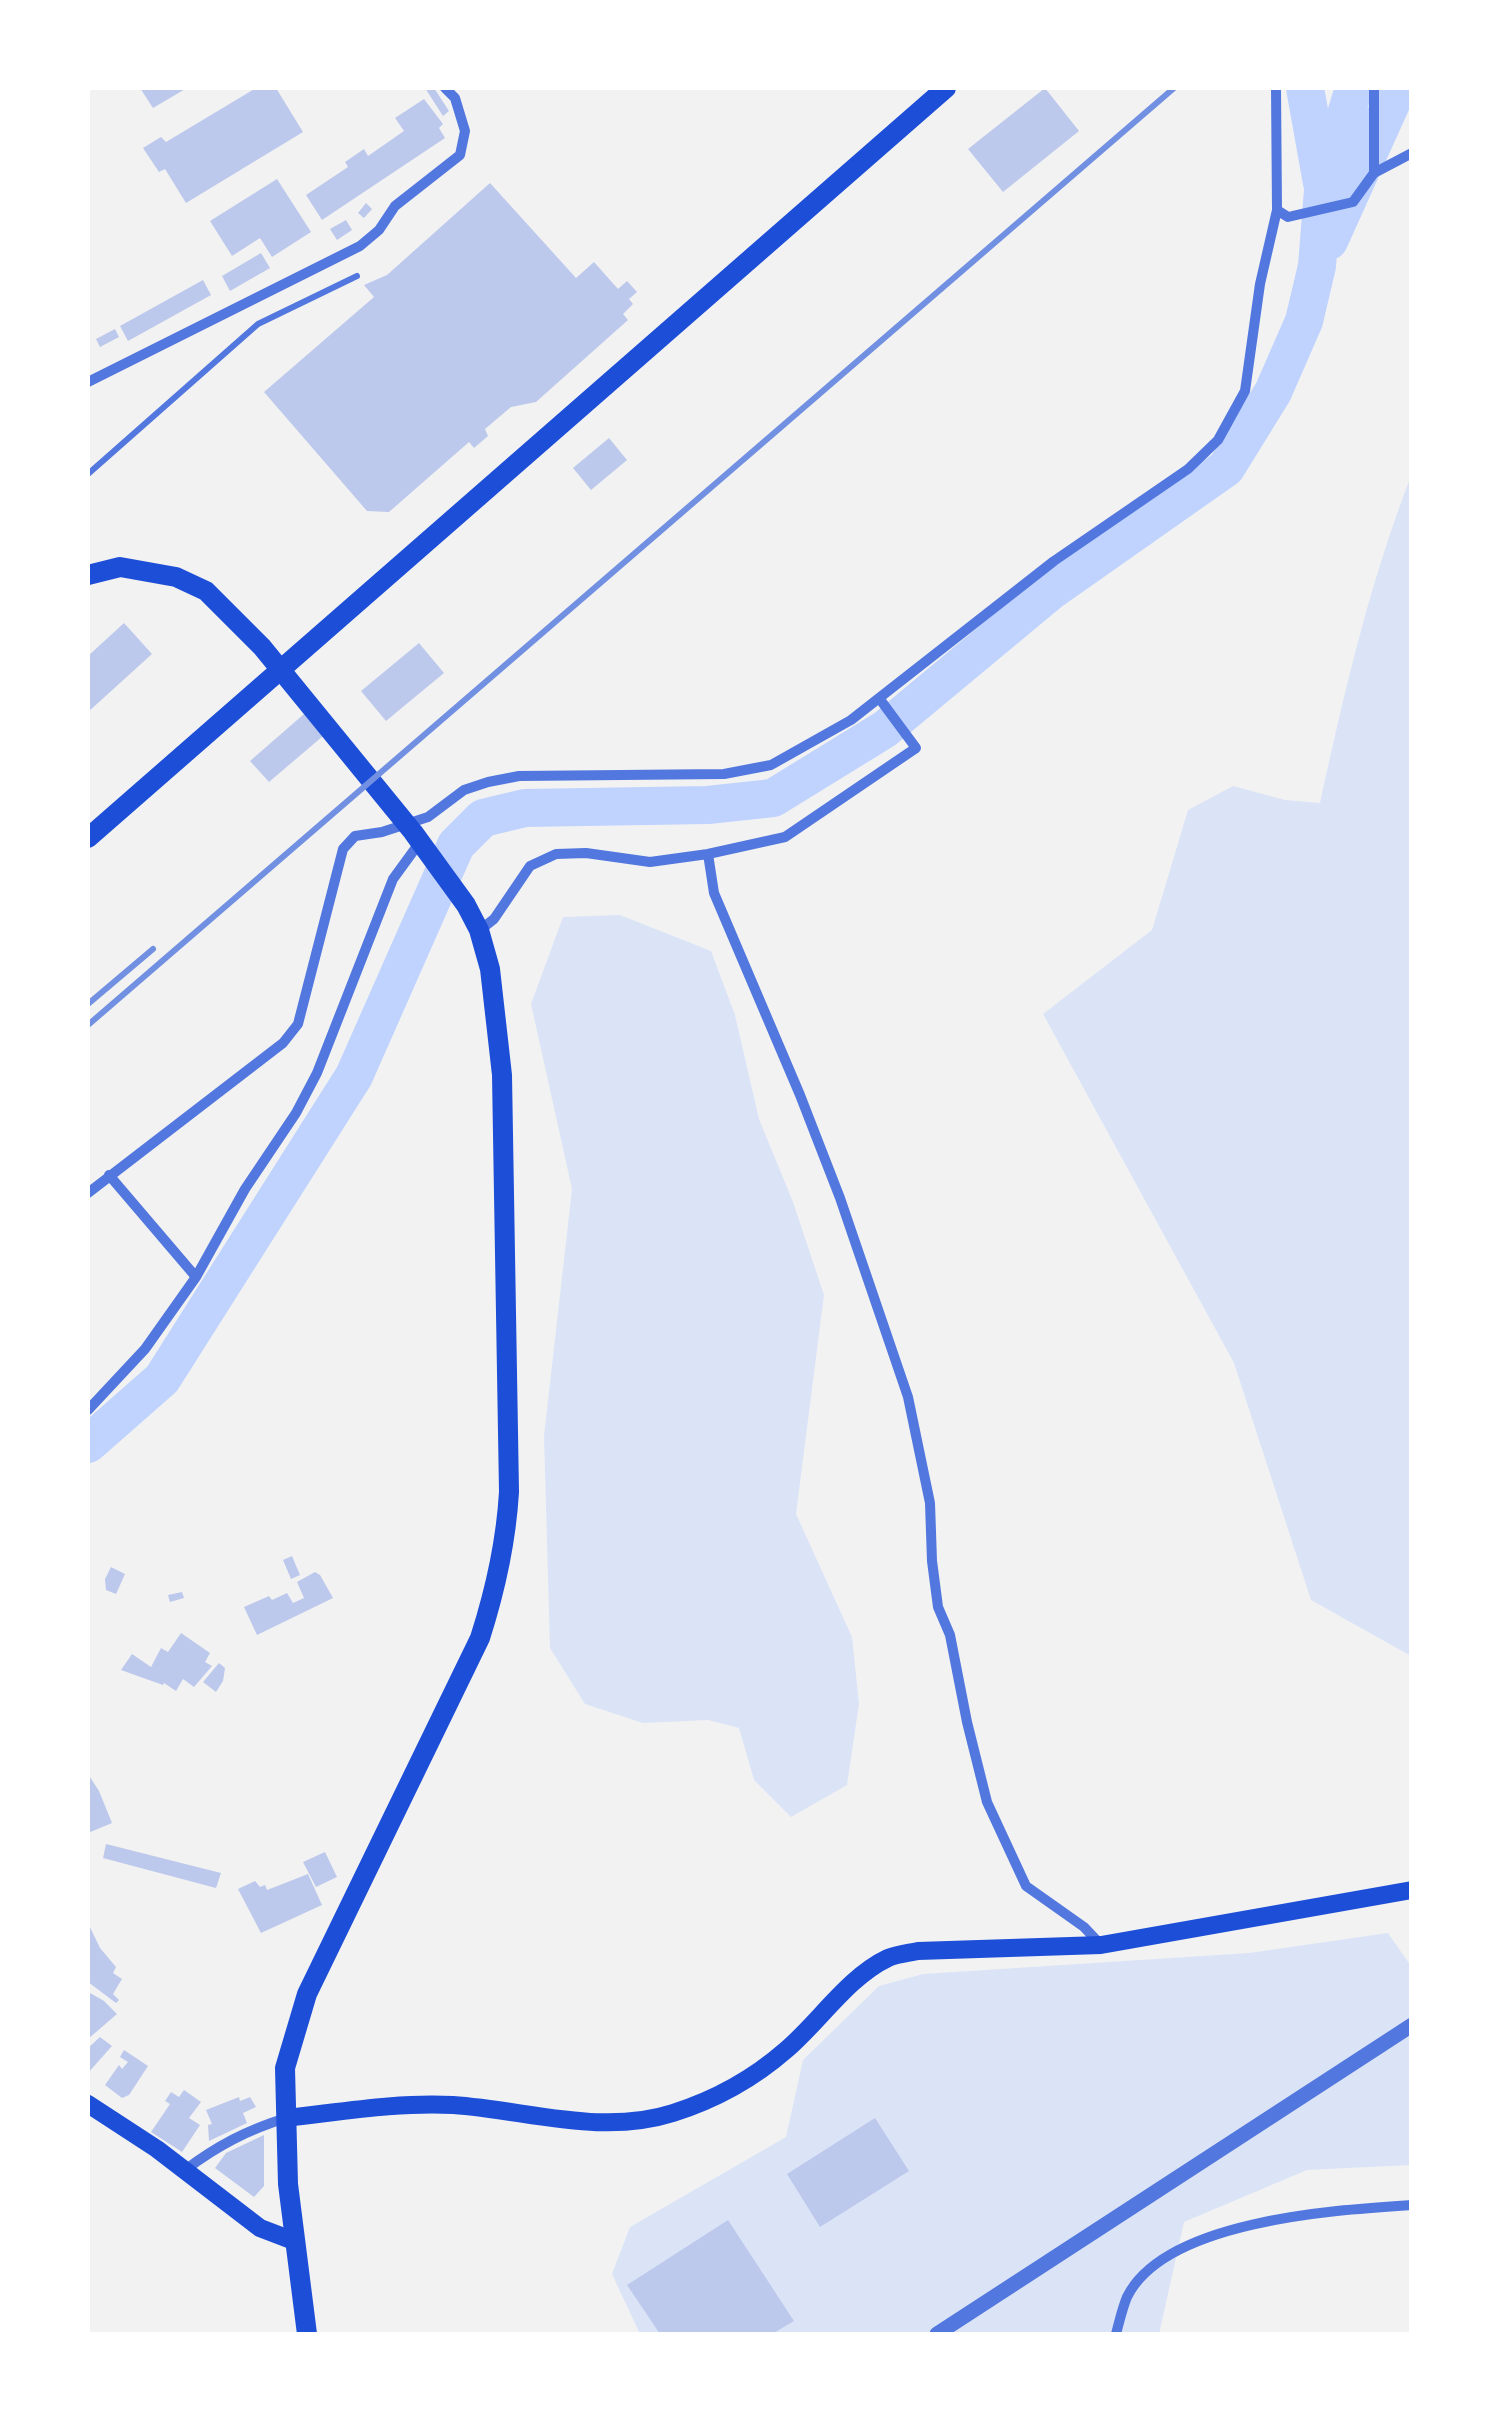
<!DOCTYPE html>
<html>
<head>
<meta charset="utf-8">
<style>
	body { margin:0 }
	#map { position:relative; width:1499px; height:2422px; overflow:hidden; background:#f2f2f2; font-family:Rubik,sans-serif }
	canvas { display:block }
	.frame { position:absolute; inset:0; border:90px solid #fff; pointer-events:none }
</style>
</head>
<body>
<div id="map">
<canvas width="1499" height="2422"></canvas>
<div class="frame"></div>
</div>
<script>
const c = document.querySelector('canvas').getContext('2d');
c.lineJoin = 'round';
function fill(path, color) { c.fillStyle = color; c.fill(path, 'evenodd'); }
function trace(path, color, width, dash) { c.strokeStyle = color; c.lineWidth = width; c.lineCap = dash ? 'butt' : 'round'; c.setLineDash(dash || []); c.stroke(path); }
fill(new Path2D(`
	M1411 476 1412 1656H1411L1311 1600 1234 1363 1043 1014 1152 930 1188 810 1233 786 1285 800 1320 803C1344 693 1370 581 1411 476Z
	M620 915 711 951 735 1015 759 1119 793 1202 824 1295 796 1514 852 1637 859 1704 847 1785 791 1817 754 1780 739 1728 708 1720 643 1723 585 1704 550 1648 544 1436 572 1189 531 1004 563 917Z
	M1388 1933 1411 1966V2165L1307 2170 1184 2222 1159 2334H640L612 2274 630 2227 786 2137 803 2060 879 1986 923 1974 1249 1953Z`), '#dbe4f7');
trace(new Path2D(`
	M1305 88 1322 183
	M1329 241 1398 88
	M88 1444 162 1379 354 1076 456 845 483 818 525 808 708 805 773 798 885 729 1051 591 1226 468 1273 392 1304 321 1317 266 1323 190 1354 88`), '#bfd3fe', 38);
fill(new Path2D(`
	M140 88H187L153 108Z
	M256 88H276L303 132 186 203 165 169 159 172 143 148 161 137 166 142Z
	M425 88H434L449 111 443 116Z
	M1045 88 1079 131 1003 192 968 149Z
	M424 99 443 124 439 128 445 138 322 220 306 195 348 167 345 162 364 149 368 156 404 131 395 118Z
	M277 179 311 232 272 257 260 238 232 256 210 221Z
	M490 183 576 278 594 262 618 289 627 281 637 292 629 299 633 304 623 314 628 320 536 402 511 407 485 429 488 436 474 448 469 442 389 512 367 511 264 392 374 297 364 285 387 275Z
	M366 203 372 209 364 218 358 213Z
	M346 220 352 230 337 240 330 229Z
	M261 253 270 268 230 291 222 276Z
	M203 280 211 295 128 341 120 326Z
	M115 329 119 337 100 347 96 339Z
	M609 438 627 460 591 490 573 468Z
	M124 623 152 654 88 712V656Z
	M419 643 444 673 386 721 361 691Z
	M304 714 323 736 269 782 250 761Z
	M292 1556 300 1575 291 1579 283 1560Z
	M111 1567 125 1574 116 1594 106 1590 105 1579Z
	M315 1572 320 1575 333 1598 257 1635 244 1607 269 1596 272 1600 287 1593 293 1603 304 1598 297 1582Z
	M182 1592 184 1598 170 1602 168 1595Z
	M181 1633 210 1653 205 1662 212 1666 194 1687 183 1679 176 1691 164 1683 163 1685 121 1670 132 1654 151 1667 161 1648 168 1652Z
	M219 1663 225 1668 223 1681 216 1692 203 1682Z
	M88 1774 99 1791 112 1823 88 1833Z
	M106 1844 221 1873 216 1888 103 1858Z
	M325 1852 337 1877 316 1887 303 1862Z
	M308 1874 322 1905 261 1933 238 1889 255 1881 260 1887 265 1885 267 1890Z
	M88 1923 100 1948 116 1967 113 1973 122 1979 113 1994 119 2000 116 2003 88 1982 90 1952Z
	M90 1993 104 2001 117 2014 88 2039Z
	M100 2037 112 2046 88 2073V2048Z
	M124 2050 148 2066 129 2095 122 2098 105 2085 119 2065 122 2069 128 2062 120 2057Z
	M184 2090 201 2102 189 2118 200 2125 182 2152 151 2132 170 2104 165 2101 171 2092 179 2097Z
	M239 2097 240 2101 250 2097 256 2107 243 2113 247 2123 209 2141 208 2125 212 2124 206 2110Z
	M875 2118 909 2171 820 2227 787 2174Z
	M264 2135V2186L254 2197 215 2168 226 2153Z
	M728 2220 794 2321 772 2334H660L627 2285Z`), '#bdc9ec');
trace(new Path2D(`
	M88 474 258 324 357 276`), '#5277de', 6);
trace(new Path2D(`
	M1374 88V173
	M1277 210 1288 217 1353 202 1374 173 1412 153
	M88 382 360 246 379 230 395 206 460 155 465 131 455 98 445 88
	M708 854 714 893 800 1095 840 1198 908 1397 930 1503 932 1561 938 1607 950 1635 967 1722 987 1802 1026 1886 1084 1927 1101 1945
	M480 930 494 919 530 866 556 854 586 853 650 862 708 854 785 837 916 748 879 698
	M109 1175 196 1277
	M88 1193 283 1043 298 1024 343 849 355 836 382 832 428 817 464 790 488 782 519 776 724 774 771 765 851 720 1054 561 1188 469 1218 440 1245 391 1260 284 1277 210 1276 88
	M88 1410 145 1349 196 1277 245 1189 296 1113 317 1073 393 879 420 842
	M185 2170C217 2146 247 2130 286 2118
	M1116 2334C1119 2323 1122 2309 1127 2297 1165 2220 1336 2210 1412 2205`), '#5277de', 10);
trace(new Path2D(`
	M937 2334 1412 2025`), '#5277de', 15);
trace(new Path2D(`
	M88 2104 157 2149 260 2228 294 2241
	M286 2118C341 2112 397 2102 453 2105 527 2110 601 2136 673 2113 714 2100 754 2078 786 2050 820 2021 848 1977 888 1958 897 1954 909 1953 918 1951L1101 1945 1412 1890`), '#1d4ed8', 18);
trace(new Path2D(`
	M88 575 120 567 176 577 206 591 262 647 413 832 466 905 479 930 490 969 502 1075 509 1492C506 1543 496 1588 480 1638L307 1994 285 2068 288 2184 307 2334`), '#1d4ed8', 20);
trace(new Path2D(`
	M88 838 946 88`), '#1d4ed8', 20);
trace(new Path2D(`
	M88 1004 153 949
	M88 1025 1174 88`), '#7290e2', 6);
</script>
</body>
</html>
